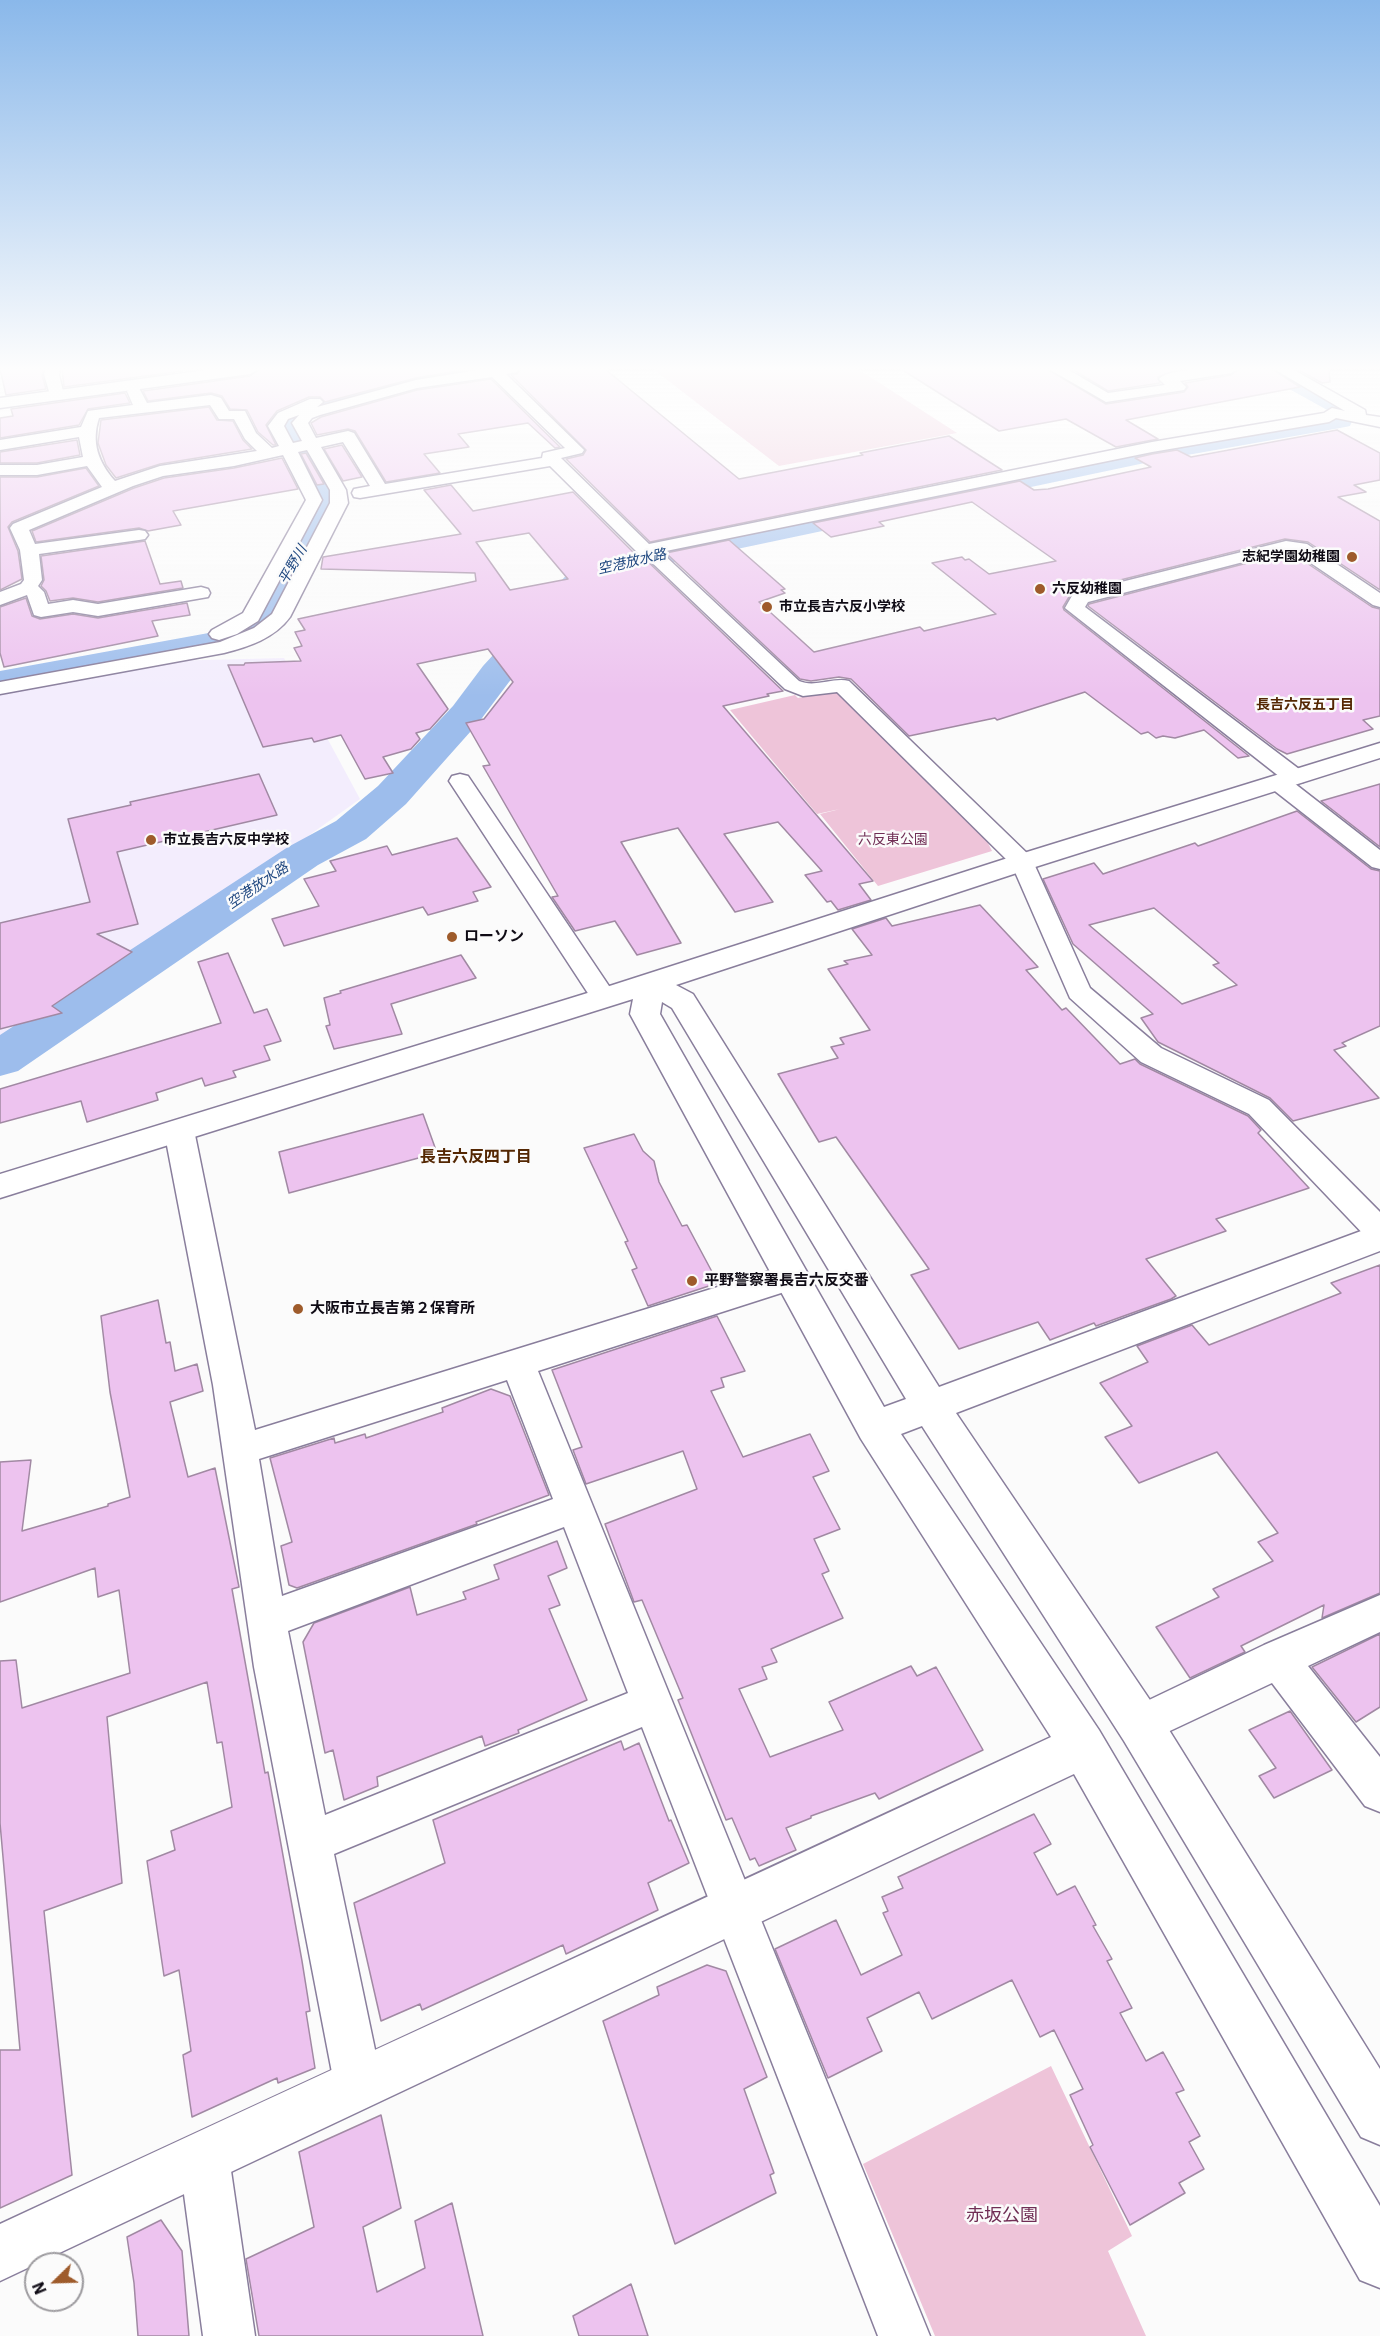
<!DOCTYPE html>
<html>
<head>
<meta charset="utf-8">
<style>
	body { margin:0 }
	#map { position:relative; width:1380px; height:2336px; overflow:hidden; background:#fbfbfb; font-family:"IBM Plex Sans",sans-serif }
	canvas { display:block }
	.north { position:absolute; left:24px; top:2252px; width:60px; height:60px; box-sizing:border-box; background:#fbfbfb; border:2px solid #9d9b9f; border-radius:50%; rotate:247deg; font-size:16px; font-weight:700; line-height:24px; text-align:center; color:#0f0b15 }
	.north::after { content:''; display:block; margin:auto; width:21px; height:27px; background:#9e5b2b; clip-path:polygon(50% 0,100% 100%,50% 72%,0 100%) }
</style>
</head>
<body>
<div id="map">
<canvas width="1380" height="2336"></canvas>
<div class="north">N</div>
</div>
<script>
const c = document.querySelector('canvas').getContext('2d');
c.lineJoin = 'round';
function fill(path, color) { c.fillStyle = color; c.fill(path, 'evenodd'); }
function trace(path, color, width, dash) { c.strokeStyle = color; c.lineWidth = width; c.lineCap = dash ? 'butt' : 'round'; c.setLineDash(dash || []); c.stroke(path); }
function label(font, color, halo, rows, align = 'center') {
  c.font = font + ' "IBM Plex Sans","Noto Sans JP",sans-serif'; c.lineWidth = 5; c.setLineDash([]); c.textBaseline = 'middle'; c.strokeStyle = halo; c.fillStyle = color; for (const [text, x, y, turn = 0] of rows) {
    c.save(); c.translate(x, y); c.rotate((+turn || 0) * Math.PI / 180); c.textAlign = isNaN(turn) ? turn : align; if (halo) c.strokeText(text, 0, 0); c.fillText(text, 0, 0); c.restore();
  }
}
fill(new Path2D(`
	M284 658 360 799 245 881 0 1046V695L165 661Z`), '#f3edfd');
fill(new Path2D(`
	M653 369H858L957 433 779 466Z
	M831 691 843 693 979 825 992 851 878 886 820 814 840 809 817 814 730 710 795 695 798 698Z
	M1051 2066 1132 2236 1108 2251 1146 2336H935L863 2164Z`), '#eec4d9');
fill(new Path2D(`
	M437 369H501L497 375 413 389 319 415 303 424 334 478 342 498 339 514C323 543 294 611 271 631 256 643 238 648 220 653L0 693V671L214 632 234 624 254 609 307 514 312 498 304 478 275 424 285 410 299 403 411 373Z
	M1260 369H1292L1353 402 1357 408 1350 426 1340 428 1159 460 609 576 595 584 509 682 479 722 406 804 366 839 318 865 18 1071 0 1076V1035L288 847 336 821 378 786 453 706 483 666 571 570 586 561 1159 442 1328 414 1329 411 1264 375Z`), '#9dbdec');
const building = new Path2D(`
	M0 369H44L42 375 46 389 6 395Z
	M62 369H197L64 387Z
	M260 369H469L416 378 325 402 320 397H309L277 411 266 425 276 445H273L258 432 247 410 230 409 222 396 211 393 148 401 143 391 250 376Z
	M521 369H605L739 479 863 455 860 453 949 436 1002 470 650 542 566 459 583 455 586 450 511 375 517 374Z
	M901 369H1047L1106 404 1184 392 1188 387 1185 383 1231 375 1240 369H1272L1300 387 1126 420 1158 439 1116 447 1066 419 999 431Z
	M1072 369H1180L1158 377 1160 383 1108 391Z
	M1297 369H1329L1330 382 1322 383Z
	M491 379 560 447 555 448 528 423 458 434 469 447 424 454 440 473 386 482 355 431 348 429 317 435 311 423 321 417 417 390Z
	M125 393 130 403 88 409 79 425 0 438V418L13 416 11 409Z
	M209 407 217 420 233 421 243 440 252 449 160 464 116 478 106 465 98 443 101 420Z
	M1337 430 1380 453V480L1354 485 1366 492 1338 497 1380 521V590L1308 542 1285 539 1072 592 1063 607 1064 610 1249 756 1238 758 1204 730 1175 738 1163 736 1156 738 1148 732 1141 734 1085 692 997 720 995 718 909 736 851 679 839 677 811 681 800 679 666 553 729 540 785 589 781 590 785 593 759 602 814 652 920 627 924 631 996 614 932 563 962 557 965 560 969 559 989 574 1056 561 972 502 879 522 884 526 831 537 813 523 1020 481 1034 490 1048 489 1151 467 1135 458 1152 454 1177 450 1191 457Z
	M77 440 80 455 37 463H0V452Z
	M342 445 362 477 343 481 324 449Z
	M306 453 324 484 317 485 301 454Z
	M282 458 298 489 173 511 181 525 148 531 139 528 36 542 32 531 134 488 164 478 234 468Z
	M86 468 99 486 12 522 8 527 18 551 22 579 0 590V477H37Z
	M451 485 473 511 573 492 637 556 643 557 783 691 767 694 769 696 723 706 873 881 859 884 871 900 838 910 831 901 827 902 805 875 822 871 778 822 724 834 773 902 735 912 678 828 621 842 681 943 637 955 615 921 575 931 552 897 558 896 483 766 490 765 466 723 484 719 513 682 488 649 417 664 448 709 430 729 416 733 420 739 411 749 383 757 393 773 365 779 341 735 314 742 312 738 263 747 228 665H244L245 663 301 661 294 648 302 646 295 632 305 630 298 619 476 581 475 573 321 569 323 557 461 534 424 490ZM529 533 568 579 510 590 476 542Z
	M145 541 160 584 181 581 183 588 98 602 73 598 50 601 46 591 41 586 44 580 41 556Z
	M1286 553 1295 555 1372 607 1380 609V716L1363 720 1373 729 1287 754 1277 749 1088 606 1089 604Z
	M26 598 32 616 40 619 73 614 98 618 187 603 190 615 152 621 158 636 4 667 0 653V607Z
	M259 774 277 815 117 852 138 924 97 934 132 952 52 1006 62 1013 0 1029V923L90 902 68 819 131 805 130 802Z
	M1380 784V847L1321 801Z
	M1297 811 1371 869 1380 871V1026L1342 1043 1346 1046 1334 1050 1379 1098 1293 1121 1270 1098 1158 1042 1141 1018 1153 1014 1073 944 1043 879 1094 863 1103 874 1195 843 1198 846ZM1154 908 1219 963 1213 965 1237 985 1182 1004 1089 925Z
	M457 838 491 887 473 892 478 901 428 915 423 907 284 946 272 919 319 906 304 879 336 871 330 861 387 846 392 855Z
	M980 905 1038 967 1026 970 1062 1010 1066 1008 1120 1064 1135 1059 1140 1064 1248 1116 1261 1130 1258 1133 1309 1188 1216 1219 1226 1231 1146 1259 1176 1296 1171 1299 1096 1326 1094 1323 1050 1340 1038 1322 959 1349 911 1275 929 1269 836 1137 819 1142 778 1074 838 1058 831 1047 844 1044 840 1038 870 1030 828 969 848 964 844 961 872 955 852 929 886 918 892 926Z
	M228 953 254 1013 267 1009 281 1041 264 1046 270 1060 233 1071 236 1077 205 1086 202 1078 156 1093 158 1100 87 1122 81 1101 0 1123V1089L221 1023 198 962Z
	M461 955 476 978 391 1004 402 1034 334 1049 326 1026 330 1025 324 998 341 993 340 991Z
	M423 1114 437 1153 289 1193 279 1152Z
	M634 1134 643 1151 654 1161 659 1182 682 1226 687 1225 718 1283 648 1306 632 1270 637 1268 625 1242 628 1241 584 1148Z
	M1380 1265V1593L1322 1618 1324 1605 1241 1646 1245 1652 1190 1678 1156 1627 1219 1597 1213 1589 1273 1561 1258 1542 1278 1533 1217 1452 1139 1483 1105 1437 1132 1426 1100 1383 1148 1362 1137 1346 1192 1325 1209 1345 1341 1293 1331 1283Z
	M158 1300 166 1343 170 1342 175 1371 197 1364 203 1391 170 1402 188 1477 215 1468 239 1587 232 1589 265 1773 268 1772 302 1961 310 2011 306 2012 315 2068 278 2083 277 2078 192 2117 183 2055 191 2051 179 1970 164 1976 147 1861 175 1850 171 1831 232 1807 222 1742 217 1743 207 1682 107 1717 122 1883 44 1911 72 2175 0 2208V2050H20L0 1823V1661L16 1660 22 1708 130 1673 119 1590 98 1597 95 1568 0 1602V1462L31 1460 22 1531 108 1506V1504L130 1497 110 1392 101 1316Z
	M717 1316 745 1371 721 1378 724 1387 711 1391 743 1457 810 1434 829 1471 813 1477 840 1529 814 1539 829 1571 822 1574 843 1618 771 1649 777 1662 762 1667 767 1679 739 1689 770 1757 843 1730 829 1702 911 1666 917 1676 936 1667 983 1750 879 1799 875 1793 811 1816V1818L786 1828 796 1850 759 1866 755 1858 750 1860 732 1818 726 1820 678 1700 683 1698 642 1600 634 1602 605 1524 697 1489 683 1451 586 1484 573 1450 582 1447 552 1370Z
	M491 1389 510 1396 549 1495 476 1522 477 1524 297 1588 289 1585 281 1546 292 1542 270 1458 334 1438 335 1443 365 1434 366 1438 443 1412 442 1408Z
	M557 1541 567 1568 548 1576 560 1605 549 1609 587 1700 518 1730 519 1733 485 1746 482 1736 377 1777 378 1786 344 1800 333 1750 325 1753 303 1642 314 1623 410 1587 417 1615 466 1599 463 1592 499 1579 494 1565Z
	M1380 1634V1707L1356 1722 1312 1667Z
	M1290 1711 1332 1770 1274 1798 1259 1776 1276 1768 1249 1730Z
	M621 1741 624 1750 639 1743 669 1821 671 1820 689 1863 648 1883 658 1910 566 1954 563 1945 422 2010 420 2004 381 2021 354 1903 445 1863 433 1820Z
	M1034 1814 1051 1844 1034 1853 1057 1895 1075 1886 1096 1925 1093 1926 1112 1959 1107 1961 1132 2008 1120 2013 1146 2061 1163 2052 1184 2090 1176 2093 1200 2136 1189 2142 1204 2169 1179 2183 1185 2193 1130 2225 1090 2147 1093 2145 1070 2095 1083 2089 1054 2030 1040 2037 1012 1980 932 2019 919 1992 867 2018 882 2051 828 2078 775 1949 836 1920 861 1975 902 1955 883 1913 888 1911 882 1897 903 1888 898 1877Z
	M707 1965 726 1971 767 2077 744 2089 774 2173 770 2175 776 2193 675 2244 603 2021 659 1995 657 1987Z
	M381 2115 401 2208 363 2227 377 2292 425 2268 415 2221 452 2203 483 2336H259L246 2259 314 2227 299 2152Z
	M161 2220 182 2251 189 2336H138L134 2283 127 2237Z
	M631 2284 648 2336H579L573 2316Z`);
fill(building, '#edc3ef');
trace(building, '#a189a3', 1.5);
const minor = new Path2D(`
	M46 369H60L59 375 64 395 62 398 57 399 50 395 44 374Z
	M484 369H519L517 372 506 374 584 450 582 453 561 458 649 544 1152 442 1324 413 1332 408 1345 411 1274 369H1292L1365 410 1366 415 1380 417V427L1336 418 1329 422 1152 452 661 552 799 681C815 688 833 677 849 681L1031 857 1090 988 1161 1048 1269 1100 1380 1212V1244L1369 1240 1249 1114 1141 1062 1070 998 1012 865 837 692 803 696 785 689 644 555 639 554 550 466 360 498 354 497 352 493 354 489 370 486 343 442 321 447 346 490 348 503 290 617C275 638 248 647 224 653L0 694V682L220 642 254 628 272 614 330 503V490L307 450 298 452 322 500 258 621 237 634 219 640 212 638 209 634 212 630 243 613 306 500 283 455 234 466 163 476 133 486 29 530 35 544 139 530 145 531 148 535 145 539 139 540 39 554 42 580 38 586 44 592 48 604 73 600 98 604 201 587 208 589 210 593 208 597 98 616 73 612 41 617 34 615 27 595 0 605V592L21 584 24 580 20 550 10 528 13 524 102 487 87 466 37 475H0V465H37L83 457 79 437 0 450V440L81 427 88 411 133 405 127 391 134 387 139 388 147 403 211 395 221 398 229 411H245L256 433 272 448 279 446 268 426 278 413 310 399H320L323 402 317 407 416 380ZM492 377 565 448 543 453 542 458 385 484 354 433 348 431 316 438 308 423 312 418 320 415 417 388ZM210 405 219 419H234L245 439 257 451 160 466 115 481C98 462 91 442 99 418ZM299 415 292 423 302 441 293 443 284 426 288 419Z
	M1049 369H1067L1108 393 1165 385 1159 379C1170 367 1221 369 1238 369L1231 373 1180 381 1186 387 1184 390 1106 402Z
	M1286 541 1307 544 1380 593V607L1373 605 1296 553 1286 551 1088 602 1085 607 1303 772 1306 777 1303 782 1294 783 1380 850V869L1372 867 1271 788 1268 783 1271 778 1280 777 1065 608 1073 594Z
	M460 774 468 776 613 992 617 998 613 1004 604 1007 595 1004 449 781 452 776Z
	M179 1120 189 1123 194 1130 255 1430 792 1264 803 1268 808 1277 803 1286 538 1371 930 2336H878L642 1727 334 1854 382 2083 375 2100 358 2107 341 2100 334 2083 254 1667 213 1385 164 1130 169 1123ZM507 1380 553 1499 282 1596 259 1459ZM564 1527 628 1693 325 1815 288 1631Z
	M1380 1595V1632L1308 1666 1380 1757V1812L1365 1806 1272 1683 1140 1745 1126 1739 1120 1725 1126 1711 1264 1645Z
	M204 2132 221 2140 229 2157 255 2336H203L179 2157 187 2140Z`);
const tertiary = new Path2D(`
	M1380 743V758L1032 868 676 985 693 994 939 1387 1380 1224V1251L956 1413 1156 1709 1380 2069V2145L1361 2137 1124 1741 922 1426 901 1434 1099 1730 1380 2206V2288L1360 2280 1074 1774 0 2281V2224C350 2060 701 1901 1051 1737L861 1439 630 1014 633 999 0 1198V1174L594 991 1014 856ZM662 1002 672 1008 906 1399 884 1407 660 1014Z`);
const primary = new Path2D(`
	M214 369H258L250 374 0 408V398Z`);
trace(minor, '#897e9c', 3);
trace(tertiary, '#897e9c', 3);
trace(primary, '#897e9c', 3);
fill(minor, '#fff');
fill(tertiary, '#fff');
fill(primary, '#fff');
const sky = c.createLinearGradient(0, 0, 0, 696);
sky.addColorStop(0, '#8ab8ea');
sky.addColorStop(0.53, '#fdfdfd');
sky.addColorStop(1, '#fdfdfd00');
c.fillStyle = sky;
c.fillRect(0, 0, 1380, 696);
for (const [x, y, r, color] of [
	[1352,557,6,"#9e5b2b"],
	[1040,589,6,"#9e5b2b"],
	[767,607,6,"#9e5b2b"],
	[151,840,6,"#9e5b2b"],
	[452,937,6,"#9e5b2b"],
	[692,1281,6,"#9e5b2b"],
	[298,1309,6,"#9e5b2b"]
]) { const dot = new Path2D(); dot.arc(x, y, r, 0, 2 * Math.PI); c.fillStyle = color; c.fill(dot); trace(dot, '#fbfbfb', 2); }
label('bold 14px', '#0f0b15', '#fbfbfb', [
	["志紀学園幼稚園",1340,557,"right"],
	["六反幼稚園",1052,589],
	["市立長吉六反小学校",779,607],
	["市立長吉六反中学校",163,840]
], 'left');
label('italic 14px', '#214981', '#fbfbfb', [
	["空港放水路",632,562,-13],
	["平野川",293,565,-60],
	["空港放水路",258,886,-34]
]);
label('bold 14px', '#542703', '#fbfbfb', [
	["長吉六反五丁目",1305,705]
]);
label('14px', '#702e55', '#fbfbfb', [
	["六反東公園",893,840]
]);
label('bold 15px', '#0f0b15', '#fbfbfb', [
	["ローソン",464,937],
	["平野警察署長吉六反交番",704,1281],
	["大阪市立長吉第２保育所",310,1309]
], 'left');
label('bold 16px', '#542703', '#fbfbfb', [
	["長吉六反四丁目",476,1157]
]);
label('18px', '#702e55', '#fbfbfb', [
	["赤坂公園",1002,2216]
]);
</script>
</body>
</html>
